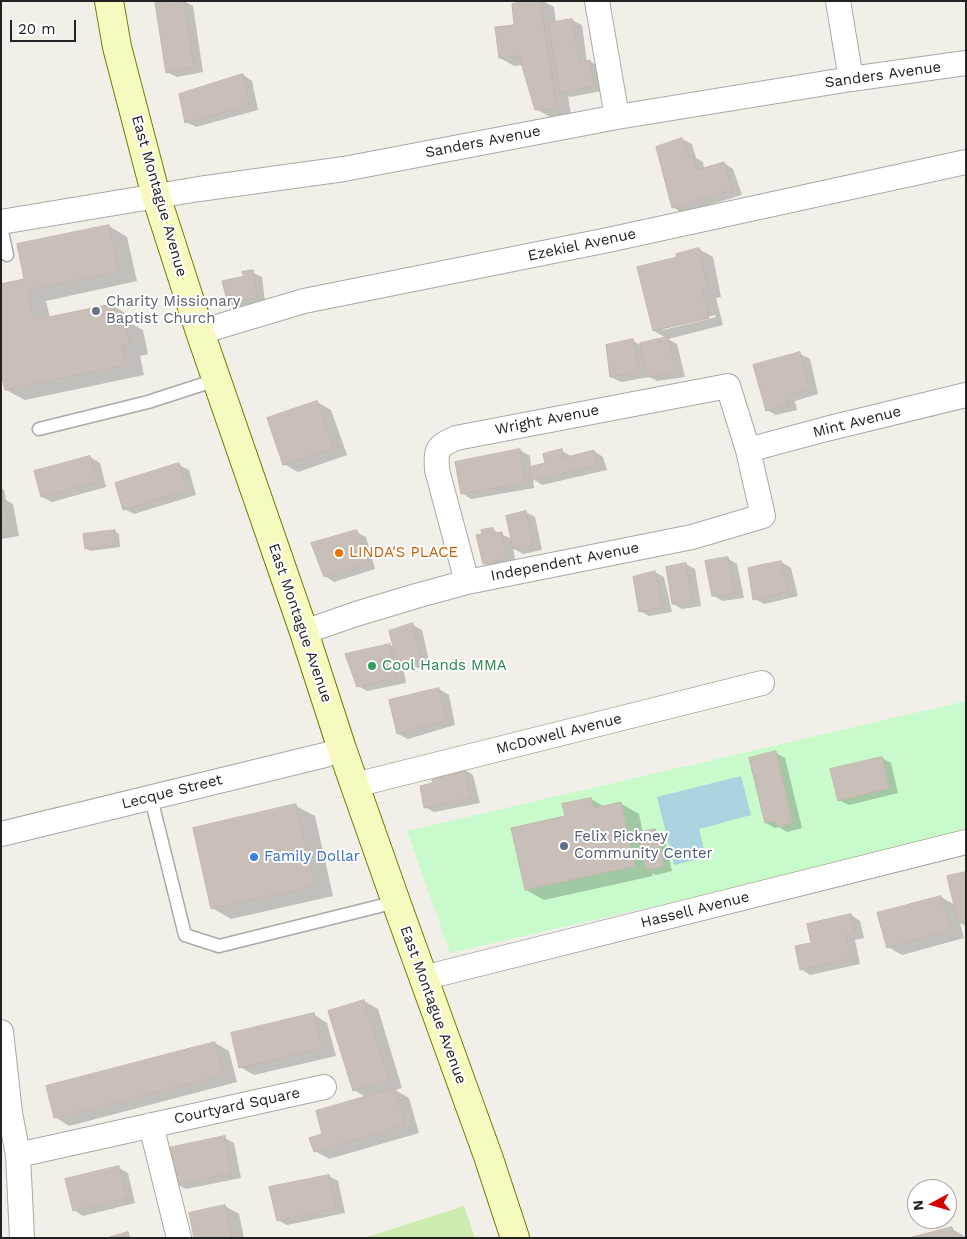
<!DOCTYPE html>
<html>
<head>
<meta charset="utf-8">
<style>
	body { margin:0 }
	#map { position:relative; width:967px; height:1239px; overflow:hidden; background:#f2efe9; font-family:"Work Sans",sans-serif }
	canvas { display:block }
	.frame { position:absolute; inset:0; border:2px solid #222; pointer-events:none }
	.north { position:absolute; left:907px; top:1179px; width:50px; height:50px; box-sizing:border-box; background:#fff; border:1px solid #a7a7a7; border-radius:50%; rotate:264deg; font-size:14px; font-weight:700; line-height:20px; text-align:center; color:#222 }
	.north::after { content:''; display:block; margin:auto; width:18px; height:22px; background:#d40000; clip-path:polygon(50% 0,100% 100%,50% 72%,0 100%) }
	.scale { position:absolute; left:10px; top:20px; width:66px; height:22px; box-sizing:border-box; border:2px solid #222; border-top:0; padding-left:6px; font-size:15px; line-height:18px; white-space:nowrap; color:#222; -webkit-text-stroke:4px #fff; paint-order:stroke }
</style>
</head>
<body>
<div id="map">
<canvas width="967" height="1239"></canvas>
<div class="frame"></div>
<div class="north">N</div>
<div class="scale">20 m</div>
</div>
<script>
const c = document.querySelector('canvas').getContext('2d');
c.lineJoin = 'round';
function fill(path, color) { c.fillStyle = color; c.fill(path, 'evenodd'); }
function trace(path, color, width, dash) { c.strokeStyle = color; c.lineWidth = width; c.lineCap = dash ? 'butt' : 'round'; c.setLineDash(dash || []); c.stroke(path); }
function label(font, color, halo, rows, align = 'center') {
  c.font = font + ' "Work Sans",sans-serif'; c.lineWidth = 4; c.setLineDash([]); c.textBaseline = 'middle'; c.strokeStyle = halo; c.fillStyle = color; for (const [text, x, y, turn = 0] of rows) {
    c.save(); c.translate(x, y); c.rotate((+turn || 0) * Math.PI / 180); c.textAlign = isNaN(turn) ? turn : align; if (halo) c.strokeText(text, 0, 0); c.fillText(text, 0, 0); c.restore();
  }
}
fill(new Path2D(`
	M464 1206 475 1238H364Z`), '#cdebb0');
fill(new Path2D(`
	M966 701V835L450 953 407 831Z`), '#c8facc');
fill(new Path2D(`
	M741 776 751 815 699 829 706 857 674 865 657 797Z`), '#aad3df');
fill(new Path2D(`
	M178 1H184L193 6 203 72 177 77 167 72Z
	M530 1H543L554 7 556 23 572 20 582 25 587 62 590 61 599 67 602 91 570 97 568 96 571 115 550 117 536 109 523 65 514 66 500 58Z
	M243 75 252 81 258 110 196 127 186 122Z
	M682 139 692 144 696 158 703 162 704 169 724 163 733 169 742 195 682 213 673 207 657 148Z
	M109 226 127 237 137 281 46 301 50 318 112 305 130 316 132 324 143 330 148 354 140 356 144 375 25 400 6 390 26 280Z
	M699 249 713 257 721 297 716 298 723 325 668 339 677 344 685 377 657 381 649 377 621 382 611 377 632 340 642 346 668 339 654 331 678 258ZM715 315 716 317 663 330V327Z
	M252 272 262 277 265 302 238 309 229 303Z
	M800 354 810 359 818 394 795 401 797 410 776 415 767 410Z
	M317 402 331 410 347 455 298 472 284 464Z
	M520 450 530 456 531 468 547 464 562 451 571 456 572 458 594 451 603 457 607 470 542 485 533 479 534 488 471 499 462 493 457 463Z
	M90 457 100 463 106 487 52 502 42 497Z
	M179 465 189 470 196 495 134 514 124 509Z
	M1 488 4 490 6 500 13 504 19 536 1 539Z
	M526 512 535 517 542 550 523 554 513 548 516 564 493 569 484 563 492 530 512 539Z
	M114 531 119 534 120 547 90 551 86 548Z
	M356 532 366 537 375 569 334 582 325 576Z
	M727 558 737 564 744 598 723 601 714 596Z
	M781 562 791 568 798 596 764 604 755 599Z
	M686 564 695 569 701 606 682 609 673 604Z
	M655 572 664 577 672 612 649 616 640 611Z
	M413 625 422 630 430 665 408 670 403 667 406 683 367 691 358 686 390 645 395 648Z
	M439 689 449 695 455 725 408 739 398 734Z
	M776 753 785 758 802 828 787 832 779 827 775 828 766 823Z
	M882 758 891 763 898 793 849 805 839 800Z
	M464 769 473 775 480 803 434 812 425 807 434 784Z
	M591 799 605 807 620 803 639 814 643 833 655 830 664 836 672 871 656 875 652 873 653 876 544 900 526 890 566 817Z
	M296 806 315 816 333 896 231 919 212 908Z
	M966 873V926L960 923 964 938 902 955 888 947 941 897 955 905Z
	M851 915 860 921 864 938 855 940 860 964 810 975 801 969Z
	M364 1001 378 1009 402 1088 395 1090 409 1098 419 1133 329 1159 315 1151 324 1135 367 1098 354 1090Z
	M313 1014 327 1023 336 1056 254 1075 240 1067Z
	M215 1043 229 1051 237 1082 69 1126 55 1117Z
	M225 1138 234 1143 241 1178 186 1189 176 1184Z
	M119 1168 128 1173 135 1203 83 1216 74 1210Z
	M329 1176 338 1181 345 1213 287 1225 278 1220Z
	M225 1206 239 1214 244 1238H195Z
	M952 1229 966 1237V1238H914Z`), '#0003');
const building = new Path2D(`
	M169 1H184L194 67 166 73 155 3Z
	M524 1H540L557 108 535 110 519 56 499 58 495 27 514 25 512 4Z
	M572 19 579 62 590 60 594 86 560 93 548 23Z
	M243 74 249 105 185 123 179 94Z
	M682 138 689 157 694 155 697 170 724 162 733 190 672 208 656 147Z
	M109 225 119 271 28 290 34 320 112 304 115 319 124 318 130 344 122 345 126 365 5 390 1 374V284L24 279 17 244Z
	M699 248 708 289 702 290 709 318 653 331 637 267 677 257 676 254Z
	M253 270 257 297 228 304 222 281 244 276 242 272Z
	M668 337 676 372 647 377 640 343Z
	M633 339 640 372 610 377 606 345Z
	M800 352 809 389 786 396 788 405 766 411 753 365Z
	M317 401 334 448 283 465 267 418Z
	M520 449 525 483 461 494 455 462Z
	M562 449 564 458 594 450 598 465 532 480 529 467 545 463 543 454Z
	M90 456 98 482 41 497 34 471Z
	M179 463 188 490 123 510 115 483Z
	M3 497 10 531 1 533V498Z
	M526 511 533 545 513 549 506 516Z
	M493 528 495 533 502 532 507 559 483 564 476 535 482 534 481 530Z
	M115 530 116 545 85 549 83 534Z
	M357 530 367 563 324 577 311 543Z
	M728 557 735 593 712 596 705 561Z
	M781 561 789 591 753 600 748 568Z
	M686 563 692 601 672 604 666 567Z
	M655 571 663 607 639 612 633 577Z
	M413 623 421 660 398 665 389 631Z
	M390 644 397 678 357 687 345 654Z
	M439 688 447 720 397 734 389 700Z
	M776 751 793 823 777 827 775 821 765 823 749 758Z
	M882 757 890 788 838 801 830 769Z
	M464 768 471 798 424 808 420 786 433 783 431 776Z
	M591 798 594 808 621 802 635 866 525 890 511 828 565 816 562 804Z
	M296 804 315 886 211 909 193 828Z
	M655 829 664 866 646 870 637 833Z
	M966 872V921L958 923 947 876Z
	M941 896 951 930 887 948 877 913Z
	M851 914 855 933 846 935 851 959 800 970 795 946 811 943 807 924Z
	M364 1000 389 1080 353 1091 328 1011Z
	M314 1013 322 1048 239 1068 231 1033Z
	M215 1042 224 1075 54 1118 46 1086Z
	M395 1088 405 1125 314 1152 309 1138 322 1134 316 1111Z
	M225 1136 232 1173 175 1185 168 1148Z
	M119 1166 127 1198 73 1211 65 1179Z
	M329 1175 336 1208 277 1221 269 1187Z
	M225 1205 232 1238H194L189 1213Z
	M952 1227 955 1238H909Z
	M128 1232 130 1238H107Z`);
fill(building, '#c7bfb8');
trace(building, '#c4b6ab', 1);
const lane = new Path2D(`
	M1 227 7 255
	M39 429 148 402 216 380
	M151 798 185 935 219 946 396 902`);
const street = new Path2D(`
	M597 1 617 117
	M838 1 851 79
	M1 222 199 189 344 169 617 117 851 79 966 63
	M200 332 304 301 608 240 966 162
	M748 450 826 429 966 395
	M304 632 356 614 416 596 467 582 692 537 763 516 748 450 728 386 456 438C436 447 436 449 437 470L467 582
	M355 785 762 683
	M1 834 325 755 342 749
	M423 978 966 842
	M1 1032 10 1113 18 1155 22 1238
	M151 1125 179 1238
	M18 1155 324 1087`);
const secondary = new Path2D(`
	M109 1 117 47 156 196 200 332 304 632 342 749 396 902 488 1156 515 1238`);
trace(lane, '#a9a9a9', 15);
trace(street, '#a9a9a9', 26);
trace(secondary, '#707d05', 30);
trace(lane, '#fff', 12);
trace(street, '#fff', 24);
trace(secondary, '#f7fabf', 28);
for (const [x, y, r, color] of [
	[96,311,5,"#6b7280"],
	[339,553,5,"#e8710a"],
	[372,666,5,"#2e9e5b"],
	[564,846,5,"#5c6f8a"],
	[254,857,5,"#3f7fe0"]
]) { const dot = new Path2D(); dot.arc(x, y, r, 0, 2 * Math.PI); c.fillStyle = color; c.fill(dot); trace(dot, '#fff', 2); }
label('15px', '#222', '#fff', [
	["Sanders Avenue",883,75,-8],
	["Sanders Avenue",483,142,-11],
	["East Montague Avenue",159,196,74],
	["Ezekiel Avenue",582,245,-12],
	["Wright Avenue",547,420,-11],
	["Mint Avenue",857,422,-14],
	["Independent Avenue",565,562,-11],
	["East Montague Avenue",300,623,71],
	["McDowell Avenue",559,734,-14],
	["Lecque Street",172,792,-14],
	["Hassell Avenue",695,910,-14],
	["East Montague Avenue",433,1005,70],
	["Courtyard Square",237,1106,-12]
]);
label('15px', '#5b616d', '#fff', [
	["Charity Missionary",106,302],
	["Baptist Church",106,319]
], 'left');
label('15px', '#c56008', '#fff', [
	["LINDA'S PLACE",349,553]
], 'left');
label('15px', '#27864d', '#fff', [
	["Cool Hands MMA",382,666]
], 'left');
label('15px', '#4e5e75', '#fff', [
	["Felix Pickney",574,837],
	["Community Center",574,854]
], 'left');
label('15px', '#366cbe', '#fff', [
	["Family Dollar",264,857]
], 'left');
</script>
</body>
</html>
